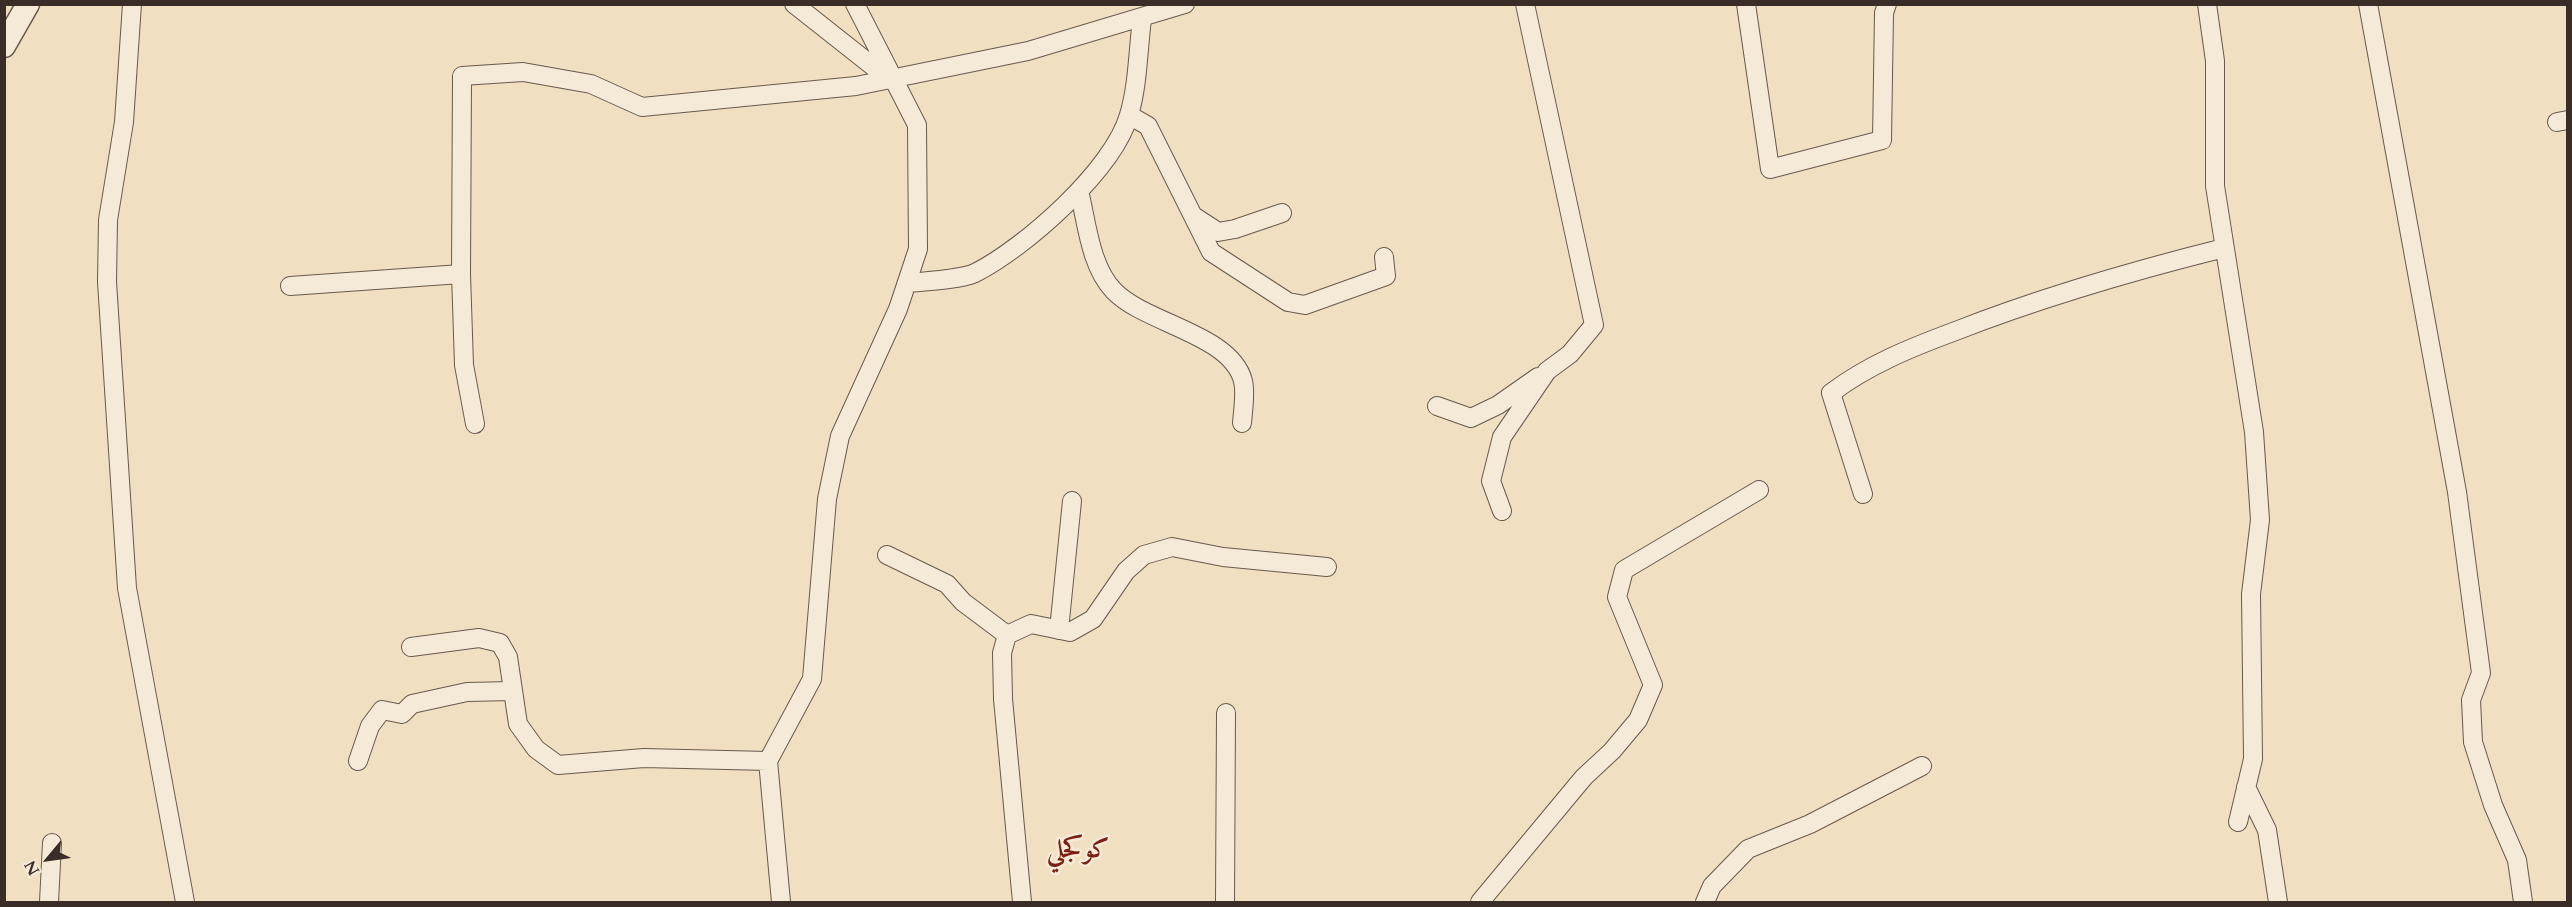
<!DOCTYPE html>
<html>
<head>
<meta charset="utf-8">
<style>
	body { margin:0 }
	#map { position:relative; width:2572px; height:907px; overflow:hidden; background:#f0dfc1; font-family:Cardo,serif }
	canvas { display:block }
	.frame { position:absolute; inset:0; border:6px solid #3a2c27; pointer-events:none }
	.north { position:absolute; left:18px; top:829px; width:60px; height:60px; -webkit-text-stroke:4px #f5ead7; paint-order:stroke; rotate:241deg; font-size:16px; font-weight:700; line-height:24px; text-align:center; color:#3a2c27 }
	.north::after { content:''; display:block; margin:auto; width:21px; height:27px; background:#3a2c27; clip-path:polygon(50% 0,100% 100%,50% 72%,0 100%) }
</style>
</head>
<body>
<div id="map">
<canvas width="2572" height="907"></canvas>
<div class="frame"></div>
<div class="north">N</div>
</div>
<script>
const c = document.querySelector('canvas').getContext('2d');
c.lineJoin = 'round';
function trace(path, color, width, dash) { c.strokeStyle = color; c.lineWidth = width; c.lineCap = dash ? 'butt' : 'round'; c.setLineDash(dash || []); c.stroke(path); }
function label(font, color, halo, rows, align = 'center') {
  c.font = font + ' Cardo,Amiri,serif'; c.lineWidth = 5; c.setLineDash([]); c.textBaseline = 'middle'; c.strokeStyle = halo; c.fillStyle = color; for (const [text, x, y, turn = 0] of rows) {
    c.save(); c.translate(x, y); c.rotate((+turn || 0) * Math.PI / 180); c.textAlign = isNaN(turn) ? turn : align; if (halo) c.strokeText(text, 0, 0); c.fillText(text, 0, 0); c.restore();
  }
}
const minor = new Path2D(`
	M132 4 124 122 108 220 107 282 127 588 185 902
	M794 4 889 79
	M1746 4 1770 169 1882 140 1884 13 1887 4
	M2207 4 2215 61V186L2254 432 2260 520 2251 594 2253 759 2238 822
	M2368 4 2457 492 2481 673 2471 700 2473 742 2493 805 2517 860 2523 902
	M1129 115 1148 126 1211 252 1288 302 1305 305 1386 276 1384 257
	M2557 122 2568 120
	M1079 191C1087 223 1090 266 1114 291 1146 324 1231 334 1243 381 1246 393 1243 410 1242 423
	M1195 217 1218 232 1235 229 1282 213
	M907 283C925 281 959 280 975 273 1025 248 1114 169 1129 115 1138 85 1138 50 1142 19
	M290 286 461 274
	M1437 406 1471 418 1498 405 1538 377
	M475 424 464 365 461 274 462 76 523 72 591 84 642 107 856 86 1028 51 1185 4
	M1863 494 1831 393C1868 365 1910 348 1953 332 2042 297 2132 271 2224 248
	M1502 511 1491 481 1502 437 1547 371 1570 354 1594 325 1525 4
	M887 555 947 584 963 602 1007 635
	M1059 630 1072 501
	M411 647 479 638 500 643 508 657 518 724 536 749 558 765 644 758 768 761
	M358 761 370 726 382 710 402 714 412 704 467 692 513 691
	M2246 787 2267 830 2278 902
	M49 902 52 843
	M781 902 768 761 812 679 827 499 840 436 898 309 918 249 917 125 855 4
	M1022 902 1003 699 1002 653 1007 635 1031 624 1070 632 1093 619 1126 571 1144 555 1172 547 1223 557 1327 567
	M1225 902 1226 713
	M1480 902 1584 777 1612 751 1638 720 1653 685 1617 597 1624 570 1759 490
	M1705 902 1712 886 1748 849 1810 824 1922 766`);
const tertiary = new Path2D(`
	M4 46 28 4`);
trace(minor, '#68594e', 20);
trace(tertiary, '#68594e', 25);
trace(minor, '#f5ead7', 18);
trace(tertiary, '#f5ead7', 22);
label('bold 26px', '#7a1f14', '#f5ead7', [
	["كوكجلي",1078,851]
]);
</script>
</body>
</html>
